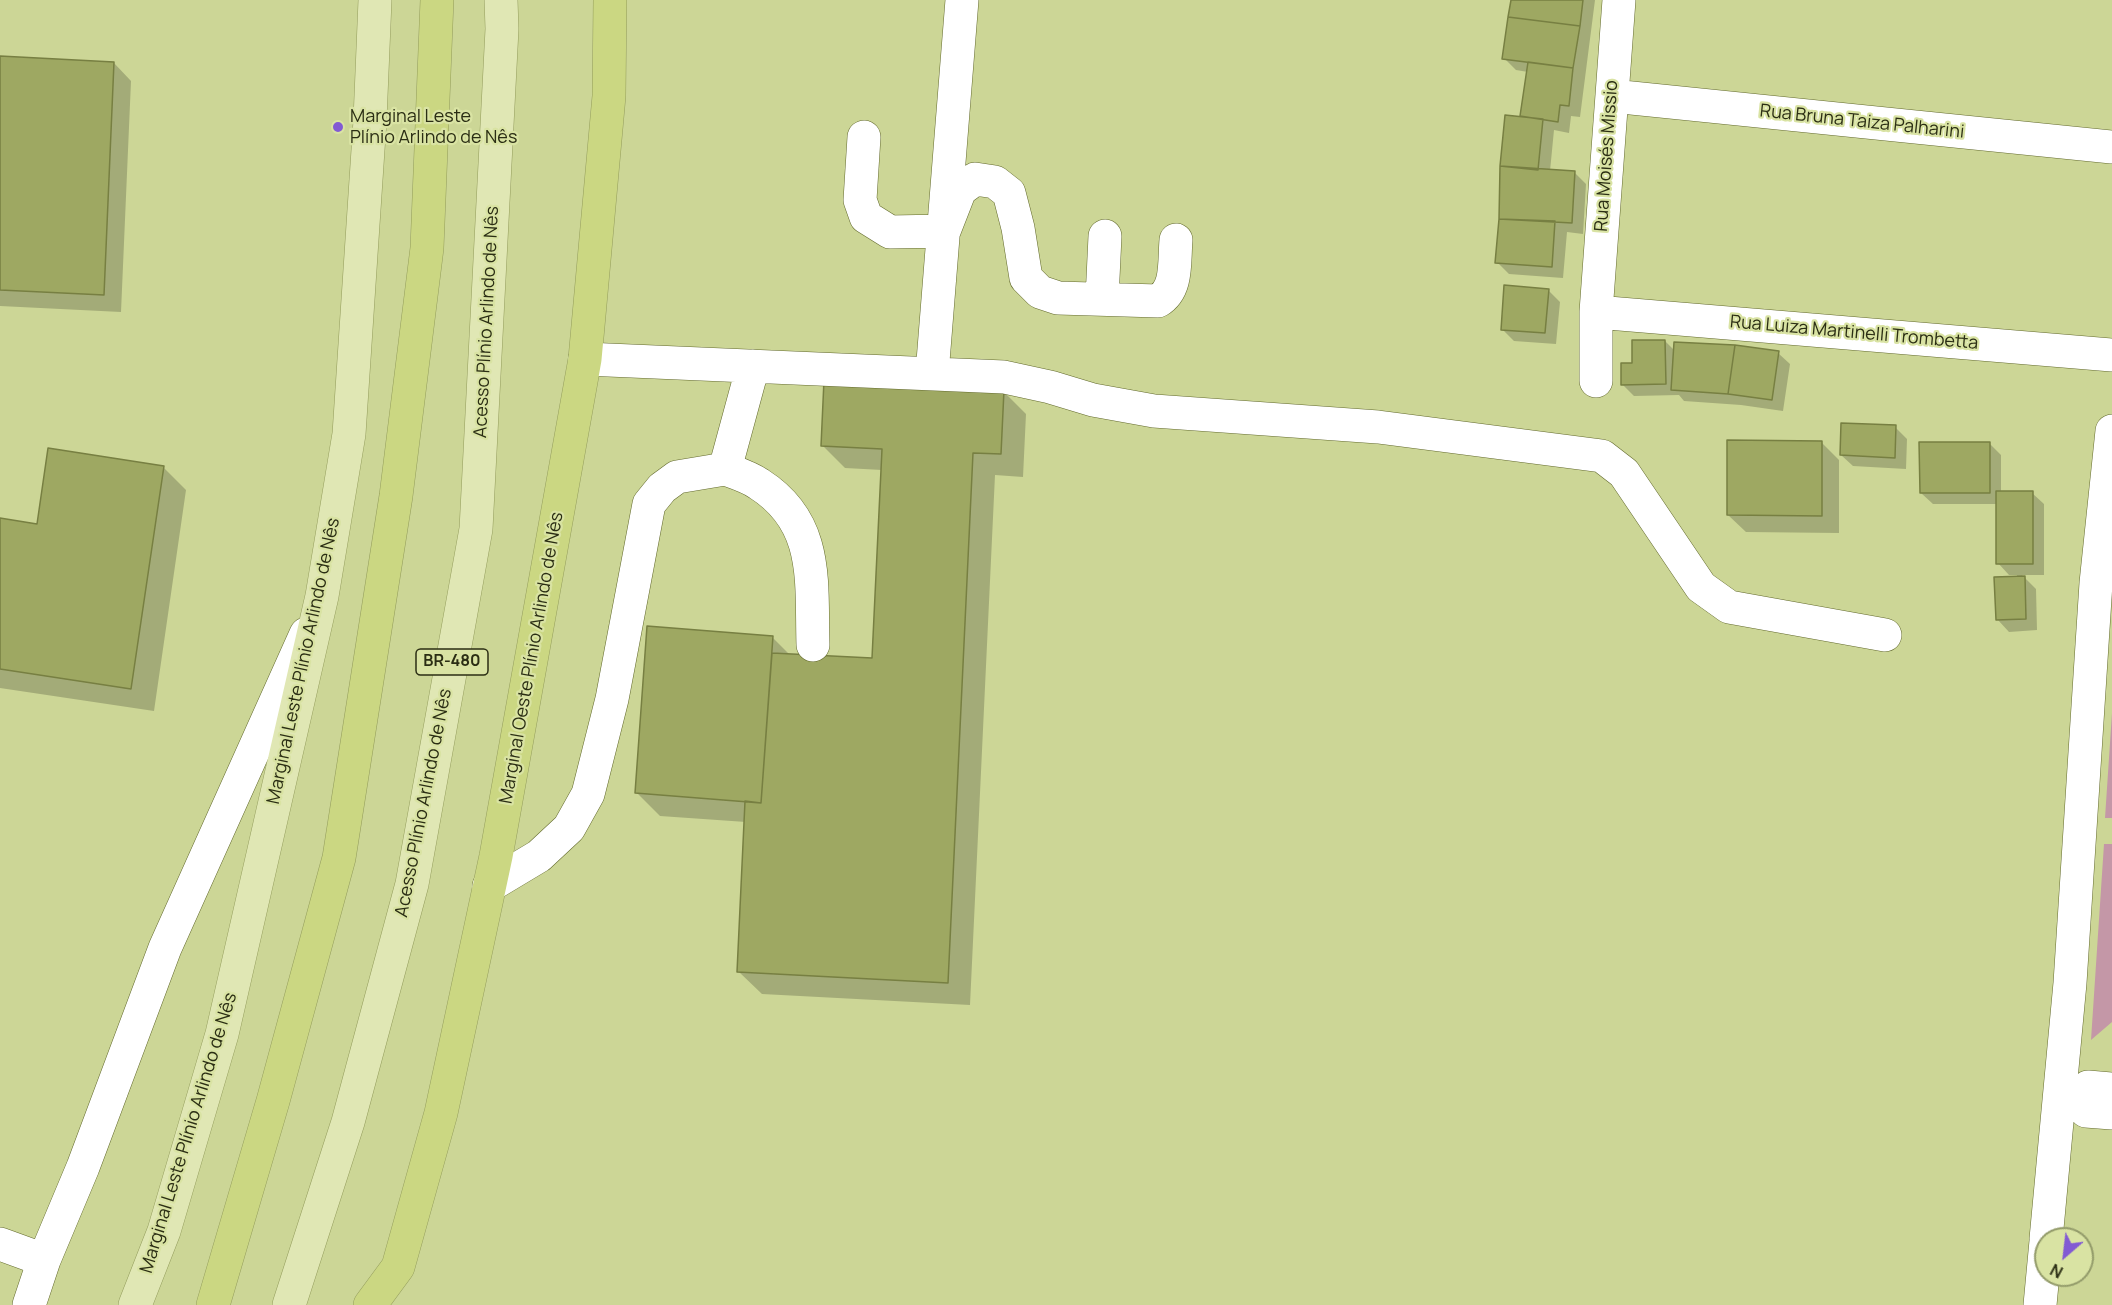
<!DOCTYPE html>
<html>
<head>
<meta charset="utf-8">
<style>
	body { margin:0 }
	#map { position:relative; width:2112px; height:1305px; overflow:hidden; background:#ccd696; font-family:Manrope,sans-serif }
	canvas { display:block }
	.north { position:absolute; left:2034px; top:1227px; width:60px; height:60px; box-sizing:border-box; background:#d9e3a3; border:2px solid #939b6a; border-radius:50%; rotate:208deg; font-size:16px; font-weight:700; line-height:24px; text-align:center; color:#2b2e14 }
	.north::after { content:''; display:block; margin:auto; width:21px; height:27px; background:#825ad3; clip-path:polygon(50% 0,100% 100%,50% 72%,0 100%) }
</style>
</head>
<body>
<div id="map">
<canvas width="2112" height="1305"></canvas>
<div class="north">N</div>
</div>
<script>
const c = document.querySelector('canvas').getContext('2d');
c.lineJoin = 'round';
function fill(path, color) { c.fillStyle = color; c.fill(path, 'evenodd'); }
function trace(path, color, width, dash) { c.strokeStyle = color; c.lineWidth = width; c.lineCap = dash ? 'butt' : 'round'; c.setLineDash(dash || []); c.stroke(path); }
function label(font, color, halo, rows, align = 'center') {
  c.font = font + ' Manrope,sans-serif'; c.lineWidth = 4.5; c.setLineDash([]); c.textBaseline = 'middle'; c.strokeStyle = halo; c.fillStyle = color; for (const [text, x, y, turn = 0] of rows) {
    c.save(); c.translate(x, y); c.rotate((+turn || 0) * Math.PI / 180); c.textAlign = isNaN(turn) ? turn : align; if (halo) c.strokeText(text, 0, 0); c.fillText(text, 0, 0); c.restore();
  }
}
fill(new Path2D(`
	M2112 713V818H2105Z
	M2104 844H2112V1022L2091 1040Z`), '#c497a7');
fill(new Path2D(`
	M1512 0H1595L1580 117 1571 116 1569 133 1554 130 1550 171 1574 172 1586 184 1583 234 1567 232 1563 278 1509 274 1497 262 1528 72 1516 70 1504 58Z
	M0 58 114 63 131 81 121 312 0 306Z
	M1548 290 1560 302 1556 344 1514 341 1502 329Z
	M1665 341 1675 351 1778 353 1790 364 1783 411 1741 405 1684 401 1679 395 1634 396 1622 384 1634 364Z
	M1003 391 1026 414 1023 477 995 475 970 1005 762 994 739 972 746 822 660 816 637 793 772 637 790 655 873 659 882 470 845 468 822 445Z
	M1895 427 1907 439 1906 469 1853 466 1841 455Z
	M1821 442 1839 460V533L1746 532 1728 515Z
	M1989 443 2001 455V492L2032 493 2044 504V575H2022L2036 589 2037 630 2009 632 1998 620 2017 578V575H2009L1998 563V504H1933L1921 493Z
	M163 467 186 490 154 711 0 688V520L38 525Z`), '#0003');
const building = new Path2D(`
	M1511 0H1583L1580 26 1508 17Z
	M1508 17 1580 26 1573 68 1502 59Z
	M0 56 114 62 104 295 0 290Z
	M1528 62 1573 68 1569 106 1560 105 1558 122 1520 116Z
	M1505 115 1543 119 1538 170 1500 166Z
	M1500 166 1575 171 1572 223 1499 219Z
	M1499 219 1555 221 1552 267 1495 263Z
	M1504 285 1549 289 1545 333 1501 330Z
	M1632 340H1665L1666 384 1621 385V363H1632Z
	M1674 342 1735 345 1728 394 1671 390Z
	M1735 345 1779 351 1772 400 1728 394Z
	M824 380 1004 390 1001 454 973 453 948 983 737 972 745 801 761 803 772 653 872 658 882 449 821 446Z
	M1841 423 1896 425 1895 458 1840 455Z
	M1727 440 1822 441V516L1727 515Z
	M1919 442H1990V493H1920Z
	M48 448 164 466 131 689 0 669V518L37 524Z
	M1996 491H2033V564H1996Z
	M2025 576 2026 619 1996 620 1994 577Z
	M647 626 773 636 761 803 635 793Z`);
fill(building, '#9ea862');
trace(building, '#777f42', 1.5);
const minor = new Path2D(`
	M1612 96 2112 147
	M864 137 860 200 866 217 890 232 944 231 960 190 975 179 995 182 1009 193 1018 228 1026 278 1040 292 1058 298 1158 301C1178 289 1174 262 1176 240
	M1102 299 1105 236
	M1596 312 2112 355
	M585 359 1004 377 1050 387 1093 400 1154 411 1378 427 1602 456 1624 473 1701 587 1729 607 1885 635
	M932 374 962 0
	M1596 381V312L1619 0
	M725 469C736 473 749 477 759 484 820 523 811 582 813 645
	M489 886 539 856 569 828 588 794 612 699 649 504 662 488 677 477 725 469 753 366
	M2112 1089 2088 1087 2086 1111 2112 1113
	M2046 1239 2070 983 2096 583 2112 431
	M0 1244 44 1260
	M29 1305 44 1260 83 1167 165 948 306 634
	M2040 1305 2046 1241`);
const major = new Path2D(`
	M135 1305 164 1231 222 1034 322 596 349 434 370 120 375 0
	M289 1305 348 1122 412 884 476 529 502 29 501 0`);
const highway = new Path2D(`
	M213 1305 273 1101 339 858 396 496 427 248 437 0
	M370 1305 398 1267 441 1113 496 856 585 359 609 96 610 0`);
trace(minor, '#636a2d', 34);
trace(major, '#939c5c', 34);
trace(highway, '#939c5c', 34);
trace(minor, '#fff', 33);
trace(major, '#e0e7b4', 33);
trace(highway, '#cbd782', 33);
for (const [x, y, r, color] of [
	[338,127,6,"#825ad3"]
]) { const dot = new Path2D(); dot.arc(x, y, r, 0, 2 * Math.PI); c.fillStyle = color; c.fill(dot); trace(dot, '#d9e3a3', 2); }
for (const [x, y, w] of [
	[452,662,72]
]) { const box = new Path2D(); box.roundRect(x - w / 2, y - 13, w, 26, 4.5); c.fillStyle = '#d9e3a3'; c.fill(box); trace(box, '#2b2e14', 1.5); }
label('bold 16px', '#2b2e14', null, [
	["BR-480",452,662]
]);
label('18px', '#2b2e14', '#d9e3a3', [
	["Marginal Leste",350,117],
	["Plínio Arlindo de Nês",350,138]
], 'left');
label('18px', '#2b2e14', '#d9e3a3', [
	["Rua Bruna Taiza Palharini",1862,122,6],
	["Rua Moisés Missio",1607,156,-86],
	["Acesso Plínio Arlindo de Nês",487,322,-87],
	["Rua Luiza Martinelli Trombetta",1854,333,5],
	["Marginal Oeste Plínio Arlindo de Nês",532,658,-80],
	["Marginal Leste Plínio Arlindo de Nês",304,661,-78],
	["Acesso Plínio Arlindo de Nês",424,803,-79],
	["Marginal Leste Plínio Arlindo de Nês",189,1133,-73]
]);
</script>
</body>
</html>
